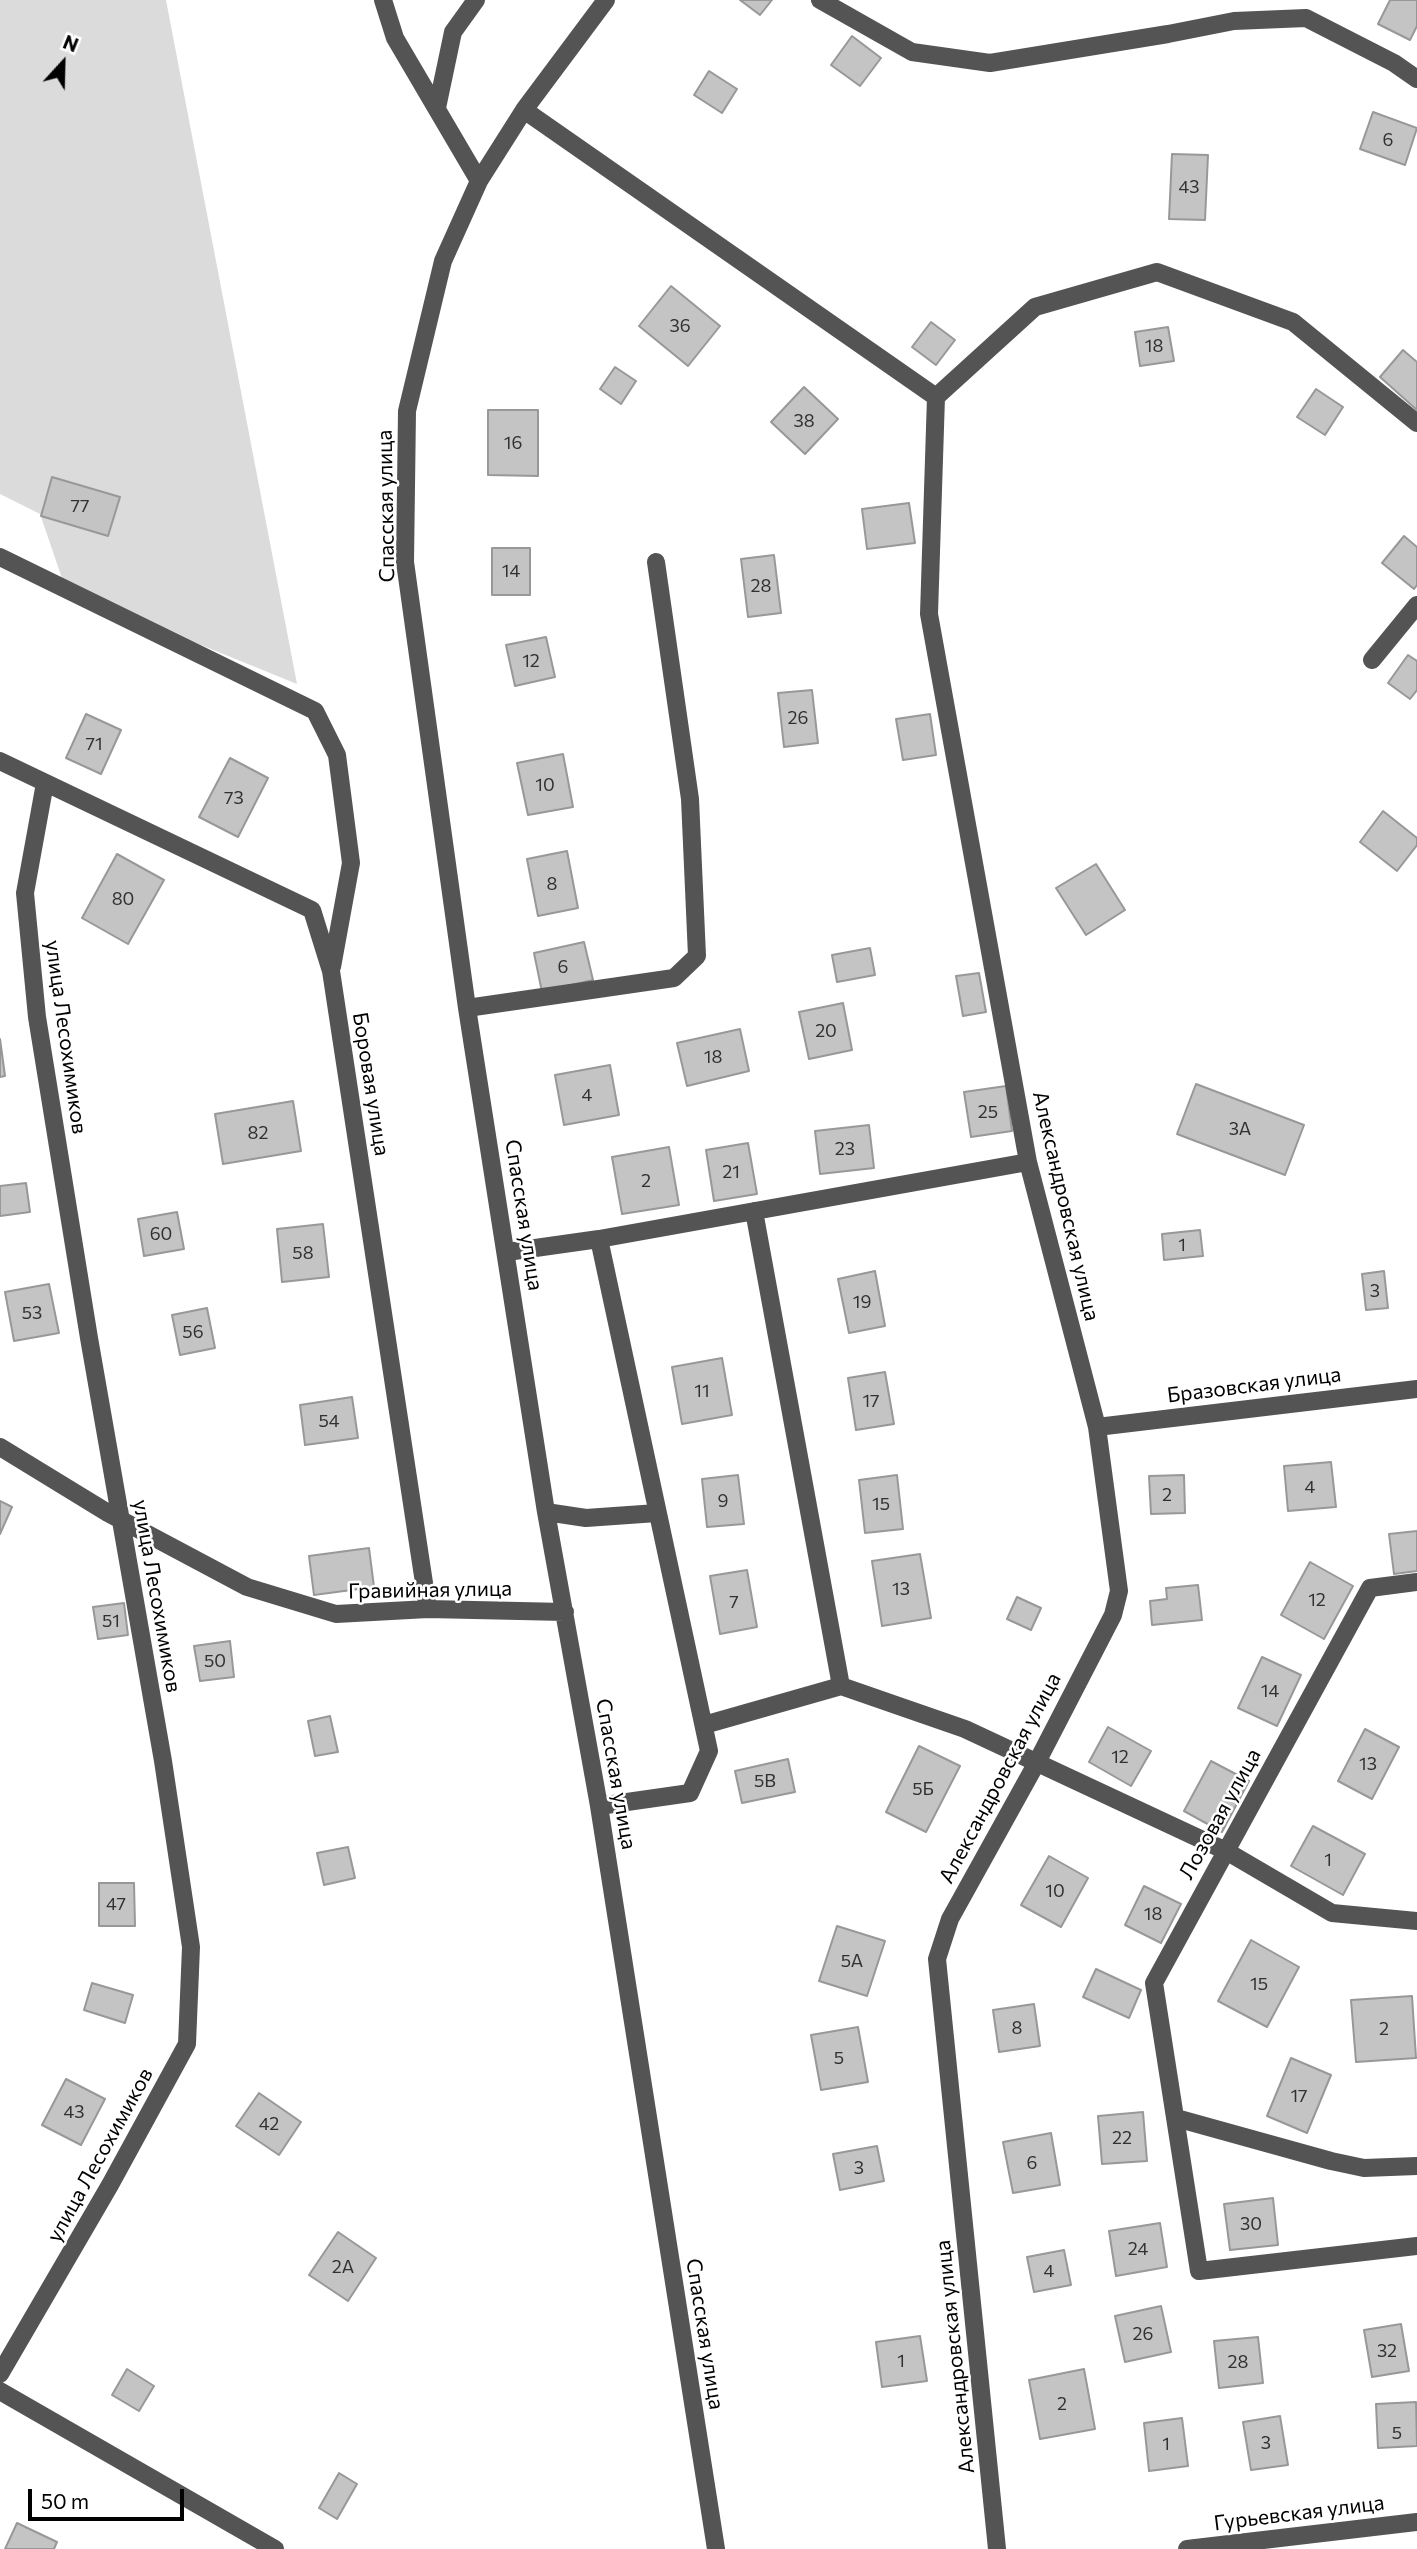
<!DOCTYPE html>
<html>
<head>
<meta charset="utf-8">
<style>
	body { margin:0 }
	#map { position:relative; width:1417px; height:2549px; overflow:hidden; background:#fff; font-family:Commissioner,sans-serif }
	canvas { display:block }
	.north { position:absolute; left:28px; top:28px; width:70px; height:70px; -webkit-text-stroke:5px #fff; paint-order:stroke; rotate:22deg; font-size:19px; font-weight:700; line-height:28px; text-align:center; color:#000 }
	.north::after { content:''; display:block; margin:auto; width:24px; height:32px; background:#000; clip-path:polygon(50% 0,100% 100%,50% 72%,0 100%) }
	.scale { position:absolute; left:28px; top:2489px; width:156px; height:32px; box-sizing:border-box; border:4px solid #000; border-top:0; padding-left:9px; font-size:21px; line-height:24px; white-space:nowrap; color:#000; -webkit-text-stroke:5px #fff; paint-order:stroke }
</style>
</head>
<body>
<div id="map">
<canvas width="1417" height="2549"></canvas>
<div class="north">N</div>
<div class="scale">50 m</div>
</div>
<script>
const c = document.querySelector('canvas').getContext('2d');
c.lineJoin = 'round';
function fill(path, color) { c.fillStyle = color; c.fill(path, 'evenodd'); }
function trace(path, color, width, dash) { c.strokeStyle = color; c.lineWidth = width; c.lineCap = dash ? 'butt' : 'round'; c.setLineDash(dash || []); c.stroke(path); }
function label(font, color, halo, rows, align = 'center') {
  c.font = font + ' Commissioner,sans-serif'; c.lineWidth = 5; c.setLineDash([]); c.textBaseline = 'middle'; c.strokeStyle = halo; c.fillStyle = color; for (const [text, x, y, turn = 0] of rows) {
    c.save(); c.translate(x, y); c.rotate((+turn || 0) * Math.PI / 180); c.textAlign = isNaN(turn) ? turn : align; if (halo) c.strokeText(text, 0, 0); c.fillText(text, 0, 0); c.restore();
  }
}
fill(new Path2D(`
	M0 0H166L297 684 66 590 40 514 0 494Z`), '#dbdbdb');
const building = new Path2D(`
	M740 0H772L760 15Z
	M1390 0H1417V26L1410 40 1378 24Z
	M852 36 881 58 860 86 831 65Z
	M709 71 737 89 722 113 694 95Z
	M1373 112 1417 128 1405 165 1360 149Z
	M1172 154 1208 155 1205 220 1169 219Z
	M671 286 720 326 688 366 639 326Z
	M931 322 955 340 936 365 912 347Z
	M1168 327 1174 361 1140 366 1135 332Z
	M1403 350 1417 362V410L1380 377Z
	M615 367 636 381 621 404 600 389Z
	M804 387 838 419 805 454 771 422Z
	M1316 389 1343 407 1325 435 1297 417Z
	M488 410H538V476L488 475Z
	M52 477 120 497 108 536 41 516Z
	M909 503 915 543 867 549 862 509Z
	M1404 536 1417 547V585L1414 589 1382 563Z
	M492 548H530V595H492Z
	M774 555 781 613 748 617 741 559Z
	M546 637 555 677 515 686 506 645Z
	M1408 655 1417 661V690L1410 699 1388 683Z
	M812 690 818 743 784 747 778 693Z
	M86 714 121 730 101 774 66 758Z
	M930 714 936 755 903 760 896 719Z
	M563 754 573 807 528 815 517 763Z
	M230 758 268 778 238 837 199 817Z
	M1383 811 1417 838V845L1397 871 1360 842Z
	M567 851 578 908 538 916 527 859Z
	M117 854 164 880 128 944 82 918Z
	M1096 864 1125 910 1086 935 1056 888Z
	M584 942 593 980 542 992 534 953Z
	M870 948 875 975 837 982 832 955Z
	M979 973 986 1012 963 1016 956 976Z
	M843 1003 852 1050 809 1059 799 1012Z
	M740 1029 749 1071 687 1086 677 1043Z
	M0 1039 5 1076 0 1077Z
	M610 1065 619 1115 564 1125 555 1075Z
	M1196 1084 1304 1125 1285 1175 1177 1134Z
	M1006 1086 1012 1131 971 1137 964 1092Z
	M293 1101 301 1151 223 1164 215 1114Z
	M869 1125 874 1168 820 1174 815 1131Z
	M748 1143 757 1194 714 1201 706 1150Z
	M669 1147 679 1205 622 1214 612 1157Z
	M26 1183 30 1212 0 1216V1186Z
	M177 1212 184 1249 144 1256 138 1219Z
	M323 1224 329 1277 282 1282 277 1229Z
	M1200 1230 1203 1256 1164 1260 1162 1234Z
	M875 1271 885 1326 849 1333 838 1279Z
	M1384 1271 1388 1308 1366 1310 1362 1274Z
	M49 1284 59 1333 14 1341 5 1292Z
	M207 1308 215 1348 180 1355 172 1315Z
	M722 1358 732 1415 682 1424 672 1367Z
	M885 1372 894 1424 856 1430 848 1378Z
	M352 1397 358 1438 305 1445 300 1405Z
	M1331 1462 1336 1507 1288 1511 1284 1466Z
	M738 1475 744 1524 707 1527 702 1479Z
	M897 1475 903 1529 865 1533 859 1480Z
	M1184 1475 1185 1513 1151 1514 1149 1476Z
	M0 1501 12 1507 0 1534Z
	M1417 1531V1571L1394 1574 1389 1534Z
	M369 1548 374 1587 314 1595 309 1556Z
	M920 1554 931 1618 882 1626 872 1561Z
	M1310 1562 1353 1586 1324 1639 1281 1615Z
	M747 1570 757 1627 720 1634 710 1576Z
	M1198 1585 1202 1620 1152 1625 1150 1601 1167 1599 1166 1588Z
	M1017 1597 1041 1608 1031 1630 1007 1619Z
	M124 1603 128 1635 98 1639 93 1607Z
	M230 1641 234 1677 200 1681 194 1646Z
	M1262 1657 1301 1675 1277 1726 1238 1708Z
	M330 1716 338 1752 315 1756 308 1721Z
	M1108 1727 1151 1751 1131 1786 1089 1762Z
	M1365 1729 1399 1747 1372 1799 1338 1781Z
	M919 1746 960 1766 926 1832 886 1812Z
	M788 1759 795 1792 742 1803 735 1771Z
	M1211 1761 1249 1781 1222 1832 1184 1811Z
	M1313 1826 1365 1854 1343 1895 1291 1866Z
	M348 1847 355 1878 324 1885 317 1853Z
	M1049 1856 1088 1878 1061 1927 1021 1905Z
	M99 1883H134L135 1926H99Z
	M1144 1886 1181 1904 1161 1943 1125 1925Z
	M837 1926 885 1941 867 1996 819 1981Z
	M1251 1940 1299 1967 1267 2027 1218 2001Z
	M1096 1969 1141 1990 1129 2018 1083 1997Z
	M92 1983 133 1995 125 2023 84 2010Z
	M1412 1996 1416 2058 1356 2062 1351 2000Z
	M1034 2004 1040 2046 999 2052 993 2010Z
	M858 2027 868 2082 821 2090 811 2035Z
	M1291 2058 1331 2075 1307 2133 1267 2116Z
	M66 2079 105 2099 81 2145 42 2125Z
	M259 2093 301 2122 279 2155 236 2126Z
	M1143 2112 1147 2161 1102 2164 1098 2116Z
	M1051 2133 1060 2185 1013 2193 1003 2142Z
	M877 2146 884 2181 840 2190 833 2154Z
	M1273 2198 1278 2245 1230 2250 1224 2204Z
	M1160 2223 1167 2267 1116 2276 1109 2231Z
	M338 2232 376 2258 348 2301 309 2275Z
	M1064 2250 1071 2285 1034 2292 1027 2257Z
	M1161 2306 1171 2352 1125 2362 1115 2316Z
	M1401 2324 1409 2371 1372 2377 1364 2330Z
	M920 2336 927 2381 882 2387 876 2342Z
	M1258 2337 1263 2383 1219 2388 1214 2341Z
	M127 2369 154 2386 139 2411 112 2395Z
	M1084 2369 1095 2429 1040 2439 1029 2380Z
	M1416 2402 1417 2446 1378 2448 1376 2404Z
	M1280 2416 1288 2465 1251 2470 1243 2422Z
	M1182 2418 1188 2466 1149 2471 1144 2423Z
	M339 2473 357 2484 337 2519 319 2508Z
	M17 2523 57 2542 54 2549H5Z`);
fill(building, '#c4c4c4');
trace(building, '#989898', 2);
trace(new Path2D(`
	M383 0 395 38 479 181
	M606 0 524 110 479 181 443 261 407 411 405 562 467 1008 546 1512 599 1806 716 2549
	M820 0 912 52 990 63 1168 34 1234 21 1306 18 1394 63 1417 79
	M437 108 453 32 476 0
	M524 110 936 397
	M0 557 315 711 337 755 351 863 332 967
	M1372 660 1417 605
	M0 761 312 910 331 971 428 1609
	M467 1008 674 978 697 956 690 799 656 562
	M754 1211 841 1686
	M599 1239 709 1751 690 1793 599 1806
	M507 1252 599 1239 1028 1162
	M1097 1427 1417 1389
	M0 1447 108 1513 247 1587 336 1614 428 1609 565 1612
	M546 1512 586 1518 657 1513
	M1417 1582 1370 1588 1154 1983 1199 2271 1417 2246
	M704 1725 841 1686 965 1729 1226 1851 1332 1913 1417 1921
	M1176 2118 1331 2161 1364 2168 1417 2166
	M0 2374 110 2185 187 2044 191 1947 163 1761 89 1338 37 1017 25 893 45 783
	M0 2391 275 2549
	M997 2549 937 1959 950 1919 1036 1764 1113 1615 1119 1591 1097 1427 1028 1162 929 614 936 397 1035 307 1157 272 1293 322 1417 423
	M1187 2549 1417 2522`), '#545454', 18);
label('18px', '#313131', null, [
	["6",1388,140],
	["43",1189,187],
	["36",680,326],
	["18",1154,346],
	["38",804,421],
	["16",513,443],
	["77",80,506],
	["14",511,571],
	["28",761,586],
	["12",531,661],
	["26",798,718],
	["71",94,744],
	["10",545,785],
	["73",234,798],
	["8",552,884],
	["80",123,899],
	["6",563,967],
	["20",826,1031],
	["18",713,1057],
	["4",587,1095],
	["25",988,1112],
	["3А",1240,1129],
	["82",258,1133],
	["23",845,1149],
	["21",731,1172],
	["2",646,1181],
	["60",161,1234],
	["1",1182,1245],
	["58",303,1253],
	["3",1375,1291],
	["19",862,1302],
	["53",32,1313],
	["56",193,1332],
	["11",702,1391],
	["17",871,1401],
	["54",329,1421],
	["4",1310,1487],
	["2",1167,1495],
	["9",723,1501],
	["15",881,1504],
	["13",901,1589],
	["12",1317,1600],
	["7",734,1602],
	["51",111,1621],
	["50",215,1661],
	["14",1270,1691],
	["12",1120,1757],
	["13",1368,1764],
	["5В",765,1781],
	["5Б",923,1789],
	["1",1328,1860],
	["10",1055,1891],
	["47",116,1904],
	["18",1153,1914],
	["5А",852,1961],
	["15",1259,1984],
	["8",1017,2028],
	["2",1384,2029],
	["5",839,2058],
	["17",1299,2096],
	["43",74,2112],
	["42",269,2124],
	["22",1122,2138],
	["6",1032,2163],
	["3",859,2168],
	["30",1251,2224],
	["24",1138,2249],
	["2А",343,2267],
	["4",1049,2271],
	["26",1143,2334],
	["32",1387,2351],
	["1",901,2361],
	["28",1238,2362],
	["2",1062,2404],
	["5",1397,2433],
	["3",1266,2443],
	["1",1166,2444]
]);
label('21px', '#000', '#fff', [
	["Спасская улица",386,506,-91],
	["улица Лесохимиков",66,1037,82],
	["Боровая улица",371,1084,81],
	["Александровская улица",1066,1206,77],
	["Спасская улица",524,1215,81],
	["Бразовская улица",1254,1385,-7],
	["Гравийная улица",430,1590,-1],
	["улица Лесохимиков",157,1596,80],
	["Спасская улица",616,1774,80],
	["Александровская улица",1000,1778,-62],
	["Лозовая улица",1220,1814,-61],
	["улица Лесохимиков",100,2155,-61],
	["Спасская улица",705,2334,81],
	["Александровская улица",955,2357,-96],
	["Гурьевская улица",1299,2513,-7]
]);
</script>
</body>
</html>
